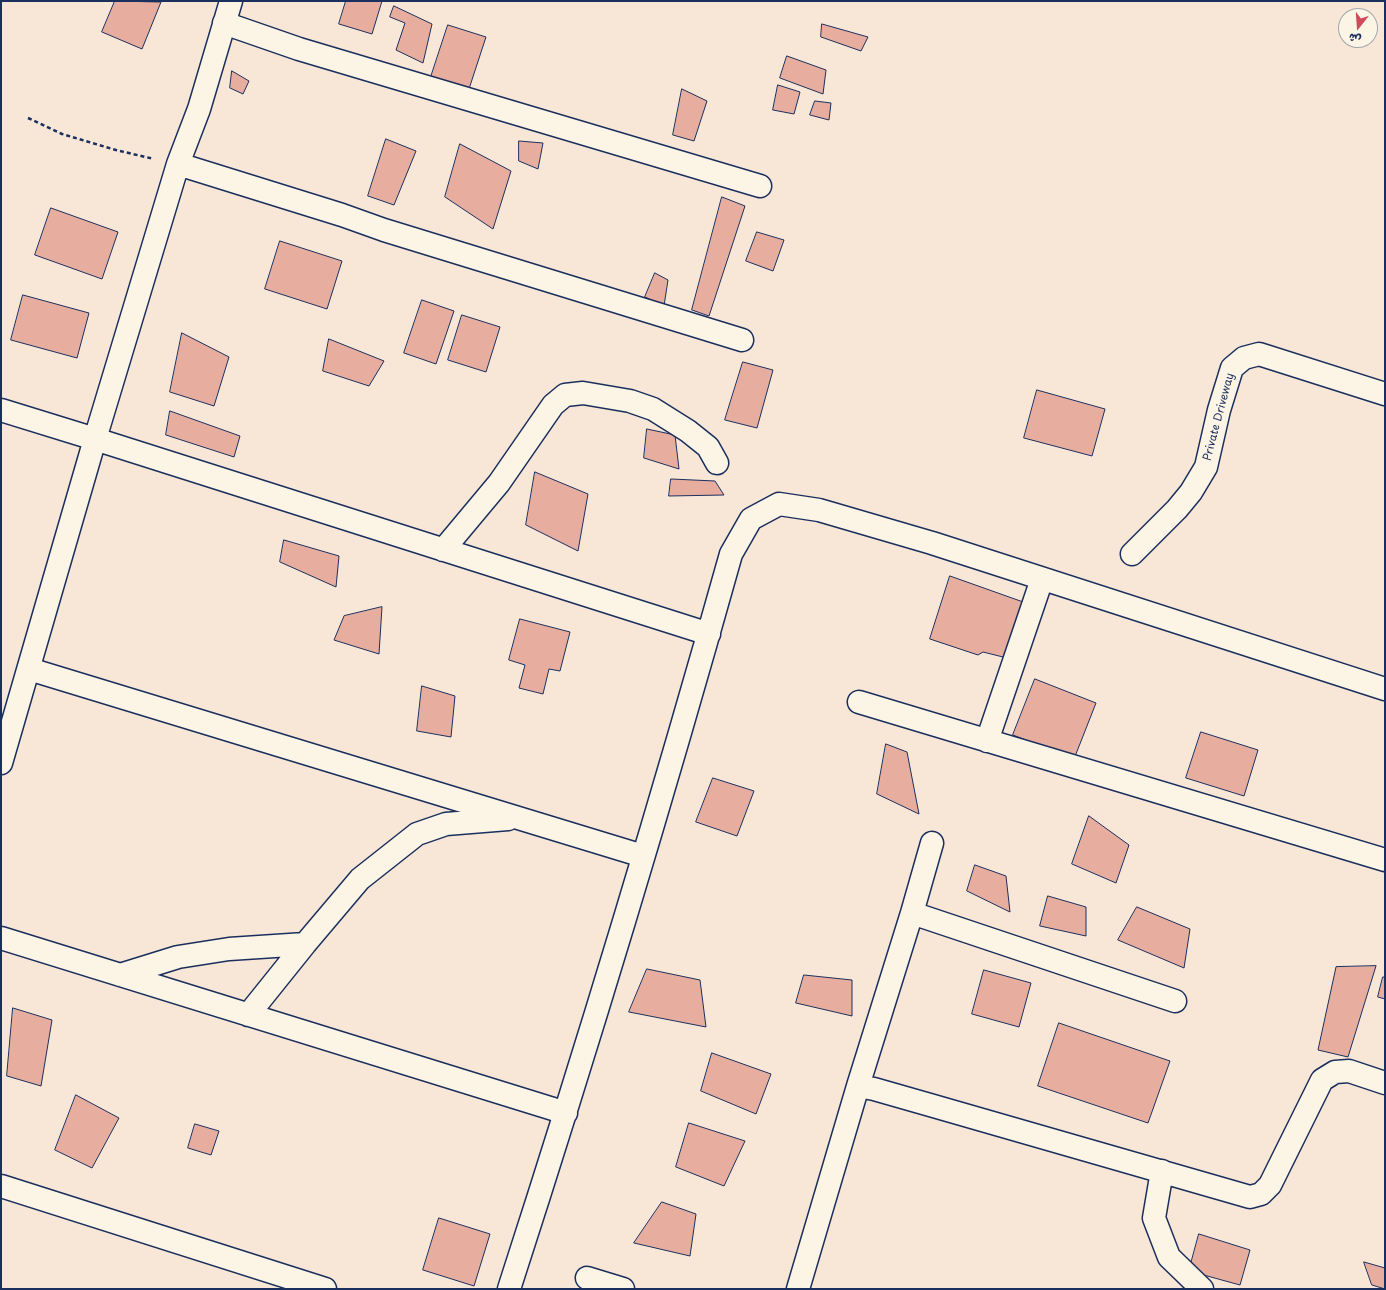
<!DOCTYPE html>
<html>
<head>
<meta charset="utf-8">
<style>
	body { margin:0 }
	#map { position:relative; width:1386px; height:1290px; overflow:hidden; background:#f8e7d7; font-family:"Playpen Sans","Playpen Sans Arabic",sans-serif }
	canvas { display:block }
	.frame { position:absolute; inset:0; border:2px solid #1b2f5e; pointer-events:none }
	.north { position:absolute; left:1338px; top:8px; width:40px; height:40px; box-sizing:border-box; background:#fcf5e5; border:1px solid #a2a6af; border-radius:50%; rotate:197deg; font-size:11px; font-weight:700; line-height:16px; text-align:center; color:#1b2f5e }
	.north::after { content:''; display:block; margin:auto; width:14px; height:18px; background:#d1495b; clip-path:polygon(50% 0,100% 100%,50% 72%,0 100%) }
</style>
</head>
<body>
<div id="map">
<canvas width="1386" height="1290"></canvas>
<div class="frame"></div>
<div class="north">ش</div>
</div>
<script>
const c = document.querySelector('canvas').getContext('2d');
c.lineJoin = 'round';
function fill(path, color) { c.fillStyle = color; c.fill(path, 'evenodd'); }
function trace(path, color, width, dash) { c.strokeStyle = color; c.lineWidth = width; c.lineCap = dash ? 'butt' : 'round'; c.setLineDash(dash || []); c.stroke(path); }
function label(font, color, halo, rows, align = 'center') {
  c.font = font + ' "Playpen Sans",sans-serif'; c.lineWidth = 4; c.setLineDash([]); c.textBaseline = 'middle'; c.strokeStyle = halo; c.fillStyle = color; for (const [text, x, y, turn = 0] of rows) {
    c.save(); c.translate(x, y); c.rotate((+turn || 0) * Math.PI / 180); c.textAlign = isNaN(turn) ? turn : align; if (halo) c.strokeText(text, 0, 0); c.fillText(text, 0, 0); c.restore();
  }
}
const building = new Path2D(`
	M115 1 161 2 142 49 102 32Z
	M346 1H382L372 34 339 24Z
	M394 6 432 24 423 63 396 50 405 23 390 17Z
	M822 24 868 37 861 51 821 37Z
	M448 25 486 37 467 95 429 83Z
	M787 56 826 70 823 94 780 78Z
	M232 71 249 81 243 94 230 88Z
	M778 85 800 92 794 114 773 110Z
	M682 89 707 101 694 141 673 135Z
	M815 101 831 103 829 120 810 115Z
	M386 139 416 151 394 205 368 196Z
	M519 141 543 143 538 169 519 161Z
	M460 144 511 171 493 229 445 197Z
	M722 197 745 206 709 316 692 310Z
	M51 208 118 232 102 279 35 255Z
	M757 232 784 240 773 271 746 261Z
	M280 241 342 261 327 309 265 289Z
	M655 273 668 280 664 306 645 297Z
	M23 295 89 313 77 358 11 340Z
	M422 300 454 311 436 364 404 353Z
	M462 315 500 327 486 372 448 360Z
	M182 333 229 357 214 406 170 392Z
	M329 339 384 361 369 386 323 371Z
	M743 362 773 370 757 428 725 420Z
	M1037 390 1105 409 1092 456 1024 438Z
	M170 411 240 436 234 457 166 435Z
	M647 429 675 435 679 469 644 458Z
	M535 472 588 494 578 551 526 525Z
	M671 479 715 481 724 495 669 496Z
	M284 540 339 556 336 587 280 562Z
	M950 576 1026 603 1007 658 983 652 978 655 930 639Z
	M382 607 379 654 334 640 344 616Z
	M520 619 570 632 560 671 549 669 543 694 519 688 525 665 509 660Z
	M1035 679 1096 703 1074 759 1013 735Z
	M422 686 455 696 451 737 417 731Z
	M1201 732 1258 750 1244 796 1186 778Z
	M886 744 907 752 919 814 877 794Z
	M713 778 754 791 737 836 696 822Z
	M1089 816 1129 845 1116 883 1072 864Z
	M975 865 1006 876 1010 912 967 891Z
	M1048 896 1086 907V936L1040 926Z
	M1137 907 1190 929 1184 968 1118 940Z
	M1376 966 1348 1057 1318 1050 1336 967Z
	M647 969 700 980 706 1027 629 1012Z
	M984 970 1031 983 1019 1027 972 1014Z
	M804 975 852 980V1016L796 1003Z
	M1383 977H1385V999L1378 997Z
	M13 1008 52 1020 41 1086 7 1076Z
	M1059 1023 1170 1061 1148 1123 1038 1086Z
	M712 1053 771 1074 756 1114 701 1091Z
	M76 1095 119 1118 92 1168 55 1150Z
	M689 1123 745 1141 724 1186 676 1167Z
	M195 1124 219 1131 211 1155 188 1148Z
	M662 1202 696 1214 690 1256 634 1243Z
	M439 1218 490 1234 474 1286 423 1270Z
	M1199 1234 1250 1250 1240 1285 1189 1271Z
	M1364 1262 1385 1268V1289L1372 1285Z`);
fill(building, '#e7aea0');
trace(building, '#1b2f5e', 1);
const minor = new Path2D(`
	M224 23 299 49 760 186
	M178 164 342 215 384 230 742 340
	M1 410 95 439 178 164 199 109 231 1
	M443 550 499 483 553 405 565 395 583 393 630 401 653 409 688 431 708 447 717 463
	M1132 554 1177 509 1191 492 1206 467 1219 410 1232 368 1244 358 1259 354 1385 394
	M29 669 643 856
	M859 702 1385 860
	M987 741 1042 579
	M1 763 95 439 709 634
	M912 913 1175 1001
	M1 938 566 1113
	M120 975 178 957 229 949 305 944
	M248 1015 305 944 360 879 417 834 446 824 508 819
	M858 1086 912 913 932 843
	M1162 1171 1154 1218 1169 1257 1202 1289
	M1 1186 325 1289
	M587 1278 623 1289
	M509 1289C588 1045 662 800 731 554L751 519 779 504 819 510 932 543 1385 689
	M798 1289 858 1086 874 1089 930 1105 1250 1197 1261 1194 1270 1185 1322 1080 1335 1072 1349 1071 1385 1083`);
trace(minor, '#1b2f5e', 25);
trace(new Path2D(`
	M28 118 62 134 116 150 154 159`), '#1b2f5e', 2.5, [4, 3]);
trace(minor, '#fcf5e5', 22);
label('11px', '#1b2f5e', '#fcf5e5', [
	["Private Driveway",1219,417,-75]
]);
</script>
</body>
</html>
